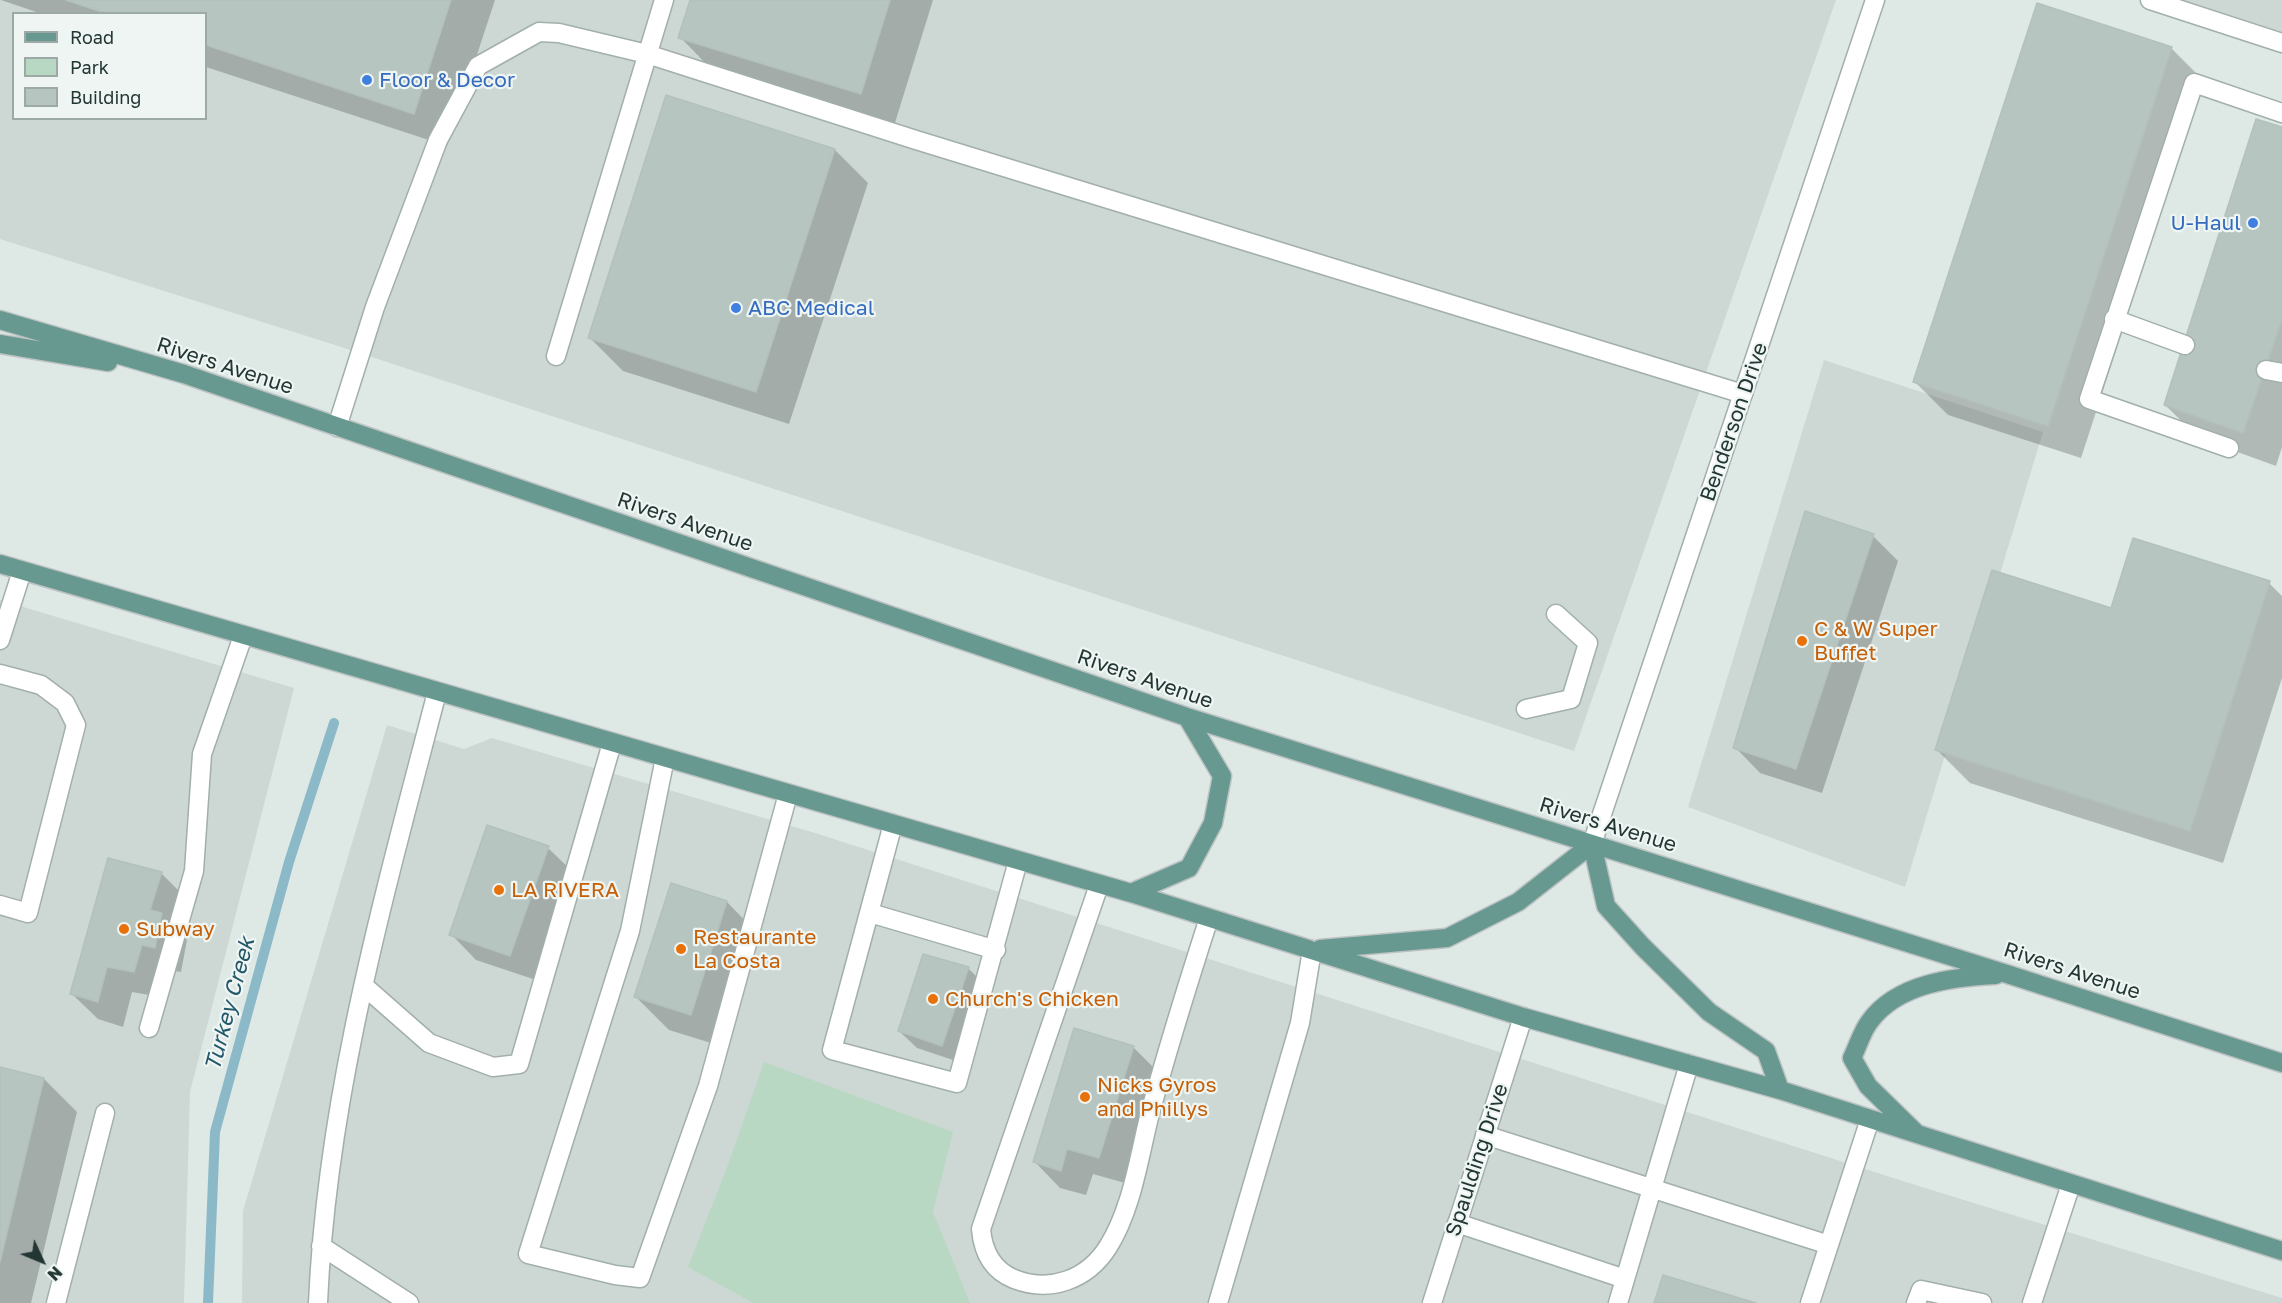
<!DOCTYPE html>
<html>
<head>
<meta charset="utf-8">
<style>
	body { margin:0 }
	#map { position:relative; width:2282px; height:1303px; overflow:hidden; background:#dee8e5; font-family:"Golos Text",sans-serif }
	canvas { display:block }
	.legend { position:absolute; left:12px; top:12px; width:195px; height:108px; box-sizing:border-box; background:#eef5f3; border:2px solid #9ca9a6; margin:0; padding:8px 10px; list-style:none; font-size:18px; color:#223633 }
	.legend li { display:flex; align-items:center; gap:12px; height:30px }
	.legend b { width:30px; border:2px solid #9ca9a6 }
	.north { position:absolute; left:12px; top:1231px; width:60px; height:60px; -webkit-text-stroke:4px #eef5f3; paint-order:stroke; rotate:134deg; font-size:16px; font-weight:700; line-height:24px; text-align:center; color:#223633 }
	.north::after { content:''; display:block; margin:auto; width:21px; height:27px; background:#223633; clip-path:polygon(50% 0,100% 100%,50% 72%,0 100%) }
</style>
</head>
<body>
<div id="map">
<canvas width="2282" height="1303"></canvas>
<ul class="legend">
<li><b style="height:8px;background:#679991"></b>Road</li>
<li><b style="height:16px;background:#b9d8c4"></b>Park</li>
<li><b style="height:16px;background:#b7c5c1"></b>Building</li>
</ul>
<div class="north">N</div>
</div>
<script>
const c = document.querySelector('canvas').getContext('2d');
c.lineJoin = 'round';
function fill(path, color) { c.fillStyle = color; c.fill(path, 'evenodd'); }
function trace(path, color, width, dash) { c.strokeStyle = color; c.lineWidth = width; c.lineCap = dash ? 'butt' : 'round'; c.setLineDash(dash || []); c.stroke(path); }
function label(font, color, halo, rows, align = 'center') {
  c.font = font + ' "Golos Text",sans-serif'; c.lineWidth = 4.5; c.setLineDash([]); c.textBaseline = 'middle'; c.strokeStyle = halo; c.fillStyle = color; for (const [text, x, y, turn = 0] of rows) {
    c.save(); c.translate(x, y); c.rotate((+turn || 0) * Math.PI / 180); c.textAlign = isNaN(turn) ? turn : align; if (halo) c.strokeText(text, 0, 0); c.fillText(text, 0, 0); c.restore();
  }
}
fill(new Path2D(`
	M0 0H1836L1574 751 335 345 0 239ZM14 14H206V118H14Z
	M2160 0H2282V37Z
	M1824 360 2043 432 1905 887 1688 807Z
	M0 600 294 688 190 1092 184 1303H0Z
	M387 725 464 749 492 738 815 833 1909 1183 2282 1298V1303H242L243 1211Z`), '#cdd8d4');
fill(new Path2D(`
	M764 1062 953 1132 933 1212 970 1303H753L688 1267 729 1162Z`), '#b9d8c4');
fill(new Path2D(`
	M1 0H495L447 146 206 67V14H42Z
	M691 0H933L894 126 713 71 680 37Z
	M2171 48 2204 81 2081 458 1948 415 1914 381Z
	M667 97 835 150 868 183 789 424 623 371 590 338Z
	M2282 129V447L2276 466 2199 438 2165 405Z
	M1873 536 1898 561 1822 793 1760 773 1735 747Z
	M2269 583 2282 596V678L2223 863 1970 783 1937 750 2112 610Z
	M548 848 574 873 536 980 476 960 451 934Z
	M161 873 187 899 177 930 187 940 181 972 167 970 160 997 132 992 123 1027 98 1019 72 994Z
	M672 885 727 902 760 936 724 1047 669 1030 636 997Z
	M968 968 985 985 959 1062 917 1048 899 1031Z
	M1133 1047 1159 1073 1125 1183 1093 1174 1086 1195 1060 1188 1035 1162Z
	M0 1069 44 1079 77 1112 31 1303H0Z`), '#0003');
trace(new Path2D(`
	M208 1303 215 1132 289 862 334 723`), '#8bb9c8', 10);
const building = new Path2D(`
	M66 0H451L414 114 206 45V14H108Z
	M690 0H890L861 94 678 38Z
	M2037 3 2172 47 2048 426 1913 382Z
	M666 95 835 149 756 392 588 338Z
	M2256 119 2282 127V319L2243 433 2164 405Z
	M1805 511 1874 534 1796 769 1733 748Z
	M2133 538 2270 581 2190 831 1935 750 1992 570 2111 608Z
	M487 825 549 846 510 956 449 935Z
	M108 858 162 872 150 910 162 913 155 948 142 945 134 972 107 967 98 1002 70 994Z
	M671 883 727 901 691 1015 634 997Z
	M923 954 969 967 942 1046 898 1031Z
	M1074 1028 1134 1046 1099 1158 1067 1149 1061 1171 1033 1162Z
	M0 1067 44 1078 0 1262Z
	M1663 1275 1756 1303H1654Z`);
fill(building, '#b7c5c1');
trace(building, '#b2c1bc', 1.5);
const lane = new Path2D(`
	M2114 319 2185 345
	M556 356 664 0
	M2266 370 2282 373
	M337 427 375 307 438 140 478 66 539 32 559 33 647 54 916 140 1743 394
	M2229 448 2089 399 2194 83 2282 113
	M0 640 22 571
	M0 674 41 685 65 703 76 725 28 913 0 905
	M1526 709 1571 699 1588 643 1556 614
	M665 758 630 931 528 1254 615 1275 640 1278 708 1086 788 794
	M893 824 832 1050 957 1083 1018 861
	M1099 885 981 1229C983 1252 992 1270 1014 1279 1050 1293 1087 1280 1108 1247 1132 1209 1139 1157 1150 1113 1168 1048 1188 983 1209 918
	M870 913 996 950
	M364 986 429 1043 493 1067 519 1064 612 743
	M149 1028 194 871 202 754 243 636
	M1485 1135 1829 1245
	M1457 1223 1625 1279
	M321 1246 409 1303
	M56 1303 105 1113
	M318 1303C327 1094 385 893 437 692
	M1218 1303 1300 1023 1312 950
	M1618 1303 1689 1064
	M1810 1303 1870 1119
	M1916 1303 1921 1290 1982 1303
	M2032 1303 2071 1184`);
const street = new Path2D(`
	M2150 0 2282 43
	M1592 844 1875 0
	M1432 1303 1523 1017`);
const primary = new Path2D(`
	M0 320 184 374 1187 717 2007 974 2282 1063
	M0 344 108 362
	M0 564 1131 893 1523 1017 1780 1090 2282 1251
	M1592 844 1606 906 1643 947 1709 1012 1766 1051 1780 1090
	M1131 893 1189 868 1213 823 1222 776 1187 717
	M1320 949 1447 938 1518 902 1592 844
	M1915 1132 1868 1086 1852 1058C1858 1046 1862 1031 1870 1021 1898 983 1954 977 1996 975`);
trace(lane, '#a2afac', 21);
trace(street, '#a2afac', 21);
trace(primary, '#bdc3c2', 21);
trace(lane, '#fff', 18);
trace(street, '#fff', 18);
trace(primary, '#679991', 18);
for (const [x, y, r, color] of [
	[367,80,6,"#3f7fe0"],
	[2253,223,6,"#3f7fe0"],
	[736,308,6,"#3f7fe0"],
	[1802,641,6,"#e8710a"],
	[499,890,6,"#e8710a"],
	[124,929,6,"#e8710a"],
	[681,949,6,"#e8710a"],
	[933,999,6,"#e8710a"],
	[1085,1097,6,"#e8710a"]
]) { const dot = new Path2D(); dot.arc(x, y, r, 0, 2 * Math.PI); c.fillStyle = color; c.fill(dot); trace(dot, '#eef5f3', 2); }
label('21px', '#366cbe', '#eef5f3', [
	["Floor & Decor",379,80],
	["U-Haul",2241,223,"right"],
	["ABC Medical",748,308]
], 'left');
label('21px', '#223633', '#eef5f3', [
	["Rivers Avenue",225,366,18],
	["Benderson Drive",1734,422,-71],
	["Rivers Avenue",685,522,19],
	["Rivers Avenue",1145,679,19],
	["Rivers Avenue",1608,825,17],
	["Rivers Avenue",2072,971,18],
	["Spaulding Drive",1477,1160,-72]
]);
label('21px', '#c56008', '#eef5f3', [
	["C & W Super",1814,629],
	["Buffet",1814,653],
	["LA RIVERA",511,890],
	["Subway",136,929],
	["Restaurante",693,937],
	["La Costa",693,961],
	["Church's Chicken",945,999],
	["Nicks Gyros",1097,1085],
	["and Phillys",1097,1109]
], 'left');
label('italic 22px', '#23586b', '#eef5f3', [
	["Turkey Creek",230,1004,-75]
]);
</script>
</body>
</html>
